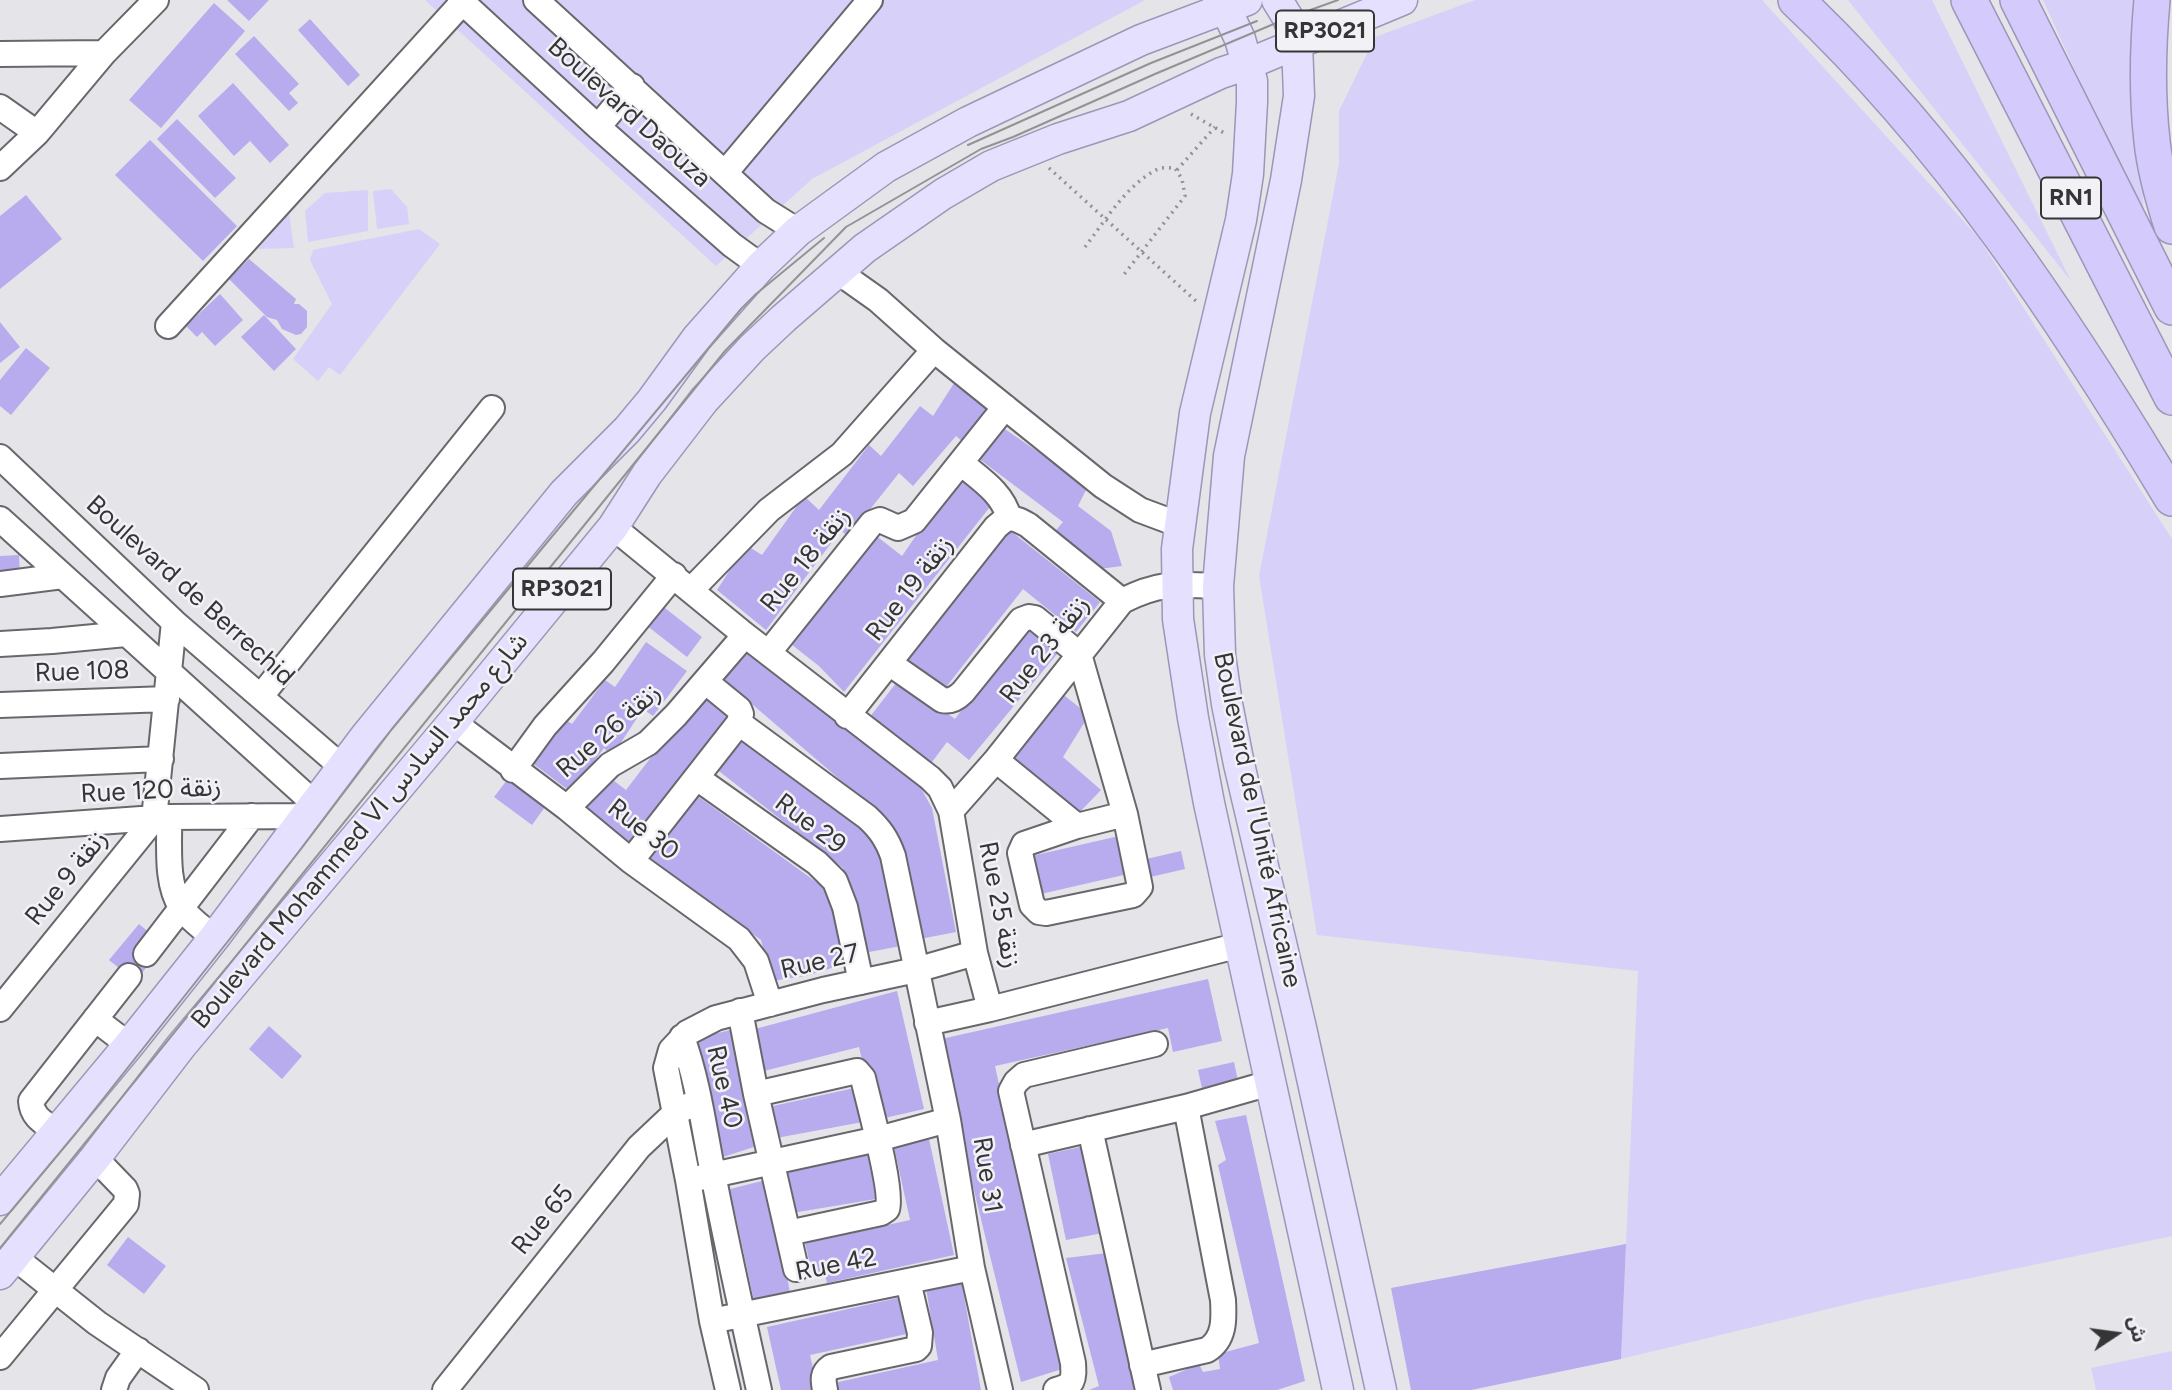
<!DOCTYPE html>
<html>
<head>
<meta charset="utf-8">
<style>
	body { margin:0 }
	#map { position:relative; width:2172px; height:1390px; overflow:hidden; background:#e5e4e9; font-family:Figtree,"Noto Sans Arabic",sans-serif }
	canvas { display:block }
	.north { position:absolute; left:2081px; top:1299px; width:70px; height:70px; -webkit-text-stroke:5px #f2f2f6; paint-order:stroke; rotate:77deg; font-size:19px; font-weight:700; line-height:28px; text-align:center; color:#353537 }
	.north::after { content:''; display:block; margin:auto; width:24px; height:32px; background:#353537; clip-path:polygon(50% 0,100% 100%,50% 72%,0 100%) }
</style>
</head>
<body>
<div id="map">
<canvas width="2172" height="1390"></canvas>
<div class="north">ش</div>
</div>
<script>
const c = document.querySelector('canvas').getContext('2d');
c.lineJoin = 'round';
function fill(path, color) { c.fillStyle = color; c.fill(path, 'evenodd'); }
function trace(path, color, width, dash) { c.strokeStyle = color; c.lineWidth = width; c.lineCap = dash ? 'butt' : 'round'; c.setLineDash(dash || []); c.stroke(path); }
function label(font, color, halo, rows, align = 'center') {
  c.font = font + ' Figtree,"Noto Sans Arabic",sans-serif'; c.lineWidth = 5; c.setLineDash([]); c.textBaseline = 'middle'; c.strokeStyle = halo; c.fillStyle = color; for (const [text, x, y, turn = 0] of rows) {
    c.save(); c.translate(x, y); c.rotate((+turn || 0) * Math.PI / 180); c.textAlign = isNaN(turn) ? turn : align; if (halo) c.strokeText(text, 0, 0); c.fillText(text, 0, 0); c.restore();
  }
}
fill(new Path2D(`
	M425 0H1145L812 179 716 266Z
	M1475 0H1762L1978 237 2172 539V1236L1865 1300 1621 1359 1638 971 1317 935 1259 576 1339 164V111L1375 37Z
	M1848 0H1932L2071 281Z
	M2043 0H2144L2138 57 2144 222Z
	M391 189 407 207 409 224 377 229 373 191Z
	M368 190V231L308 242 305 211 325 193Z
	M289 213 294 248 258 249Z
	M419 229 440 244 340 375 329 367 318 381 293 359 332 304 310 260 313 250Z
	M2172 1351V1390H2096L2091 1368Z`), '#d7d0f9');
fill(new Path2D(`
	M227 0H269L249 21Z
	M214 3 245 31 161 128 129 100Z
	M310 19 360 75 348 86 298 30Z
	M254 36 299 84 289 93 298 103 289 111 235 54Z
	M233 83 289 145 270 163 250 141 234 156 198 116Z
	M177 119 236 178 215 198 157 139Z
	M150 140 237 226 203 261 115 175Z
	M26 195 62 239 0 289V216Z
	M249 259 296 299 294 304H299L307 311V327L301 334 296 335 282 329 277 320 267 317 229 279Z
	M220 294 243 320 215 346 202 332 197 337 186 326Z
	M264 315 296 349 274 371 241 337Z
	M0 322 20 347 0 363Z
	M26 348 50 368 11 415 0 406V380Z
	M958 377 994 404 963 442 956 436 913 486 899 473 848 537 841 530 766 630 717 590 746 545 762 555 804 496 819 510 869 445 881 456 920 406 933 416Z
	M996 423 1088 486 1078 506 1111 531 1122 566 1099 569 1052 535 1063 522 974 455Z
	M961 470 997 498 844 692 819 666 787 641 870 531 902 556Z
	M1007 528 1100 602 1076 632 1023 589 939 696 899 664Z
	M19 555 20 575 0 576V556Z
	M661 605 702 637 687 657 646 625Z
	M1025 623 1062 648 969 760 947 742 929 766 869 718 900 678 955 719Z
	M646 642 687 671 653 716 643 709 612 756 604 748 571 792 531 762 563 718 572 724 605 680 615 687Z
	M750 651 914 776 932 808 956 932 920 939 888 821 724 680Z
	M1056 689 1089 715 1063 757 1101 790 1077 815 1009 757Z
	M701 692 730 714 631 843 581 805 605 774 626 790Z
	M741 739 876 836 906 945 869 952 843 868 715 768Z
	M507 780 545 807 532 825 494 797Z
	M692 792 830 892 851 962 806 976 771 981 761 940 649 857Z
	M1119 836 1128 874 1032 896 1023 858Z
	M1181 851 1185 869 1146 878 1142 860Z
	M139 924 151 934 153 960 135 981 109 960Z
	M1208 979 1222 1041 1173 1052 1168 1028 995 1066 1062 1369 1021 1382 937 1040Z
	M897 991 924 1109 876 1120 859 1047 764 1071 755 1029Z
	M269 1026 302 1056 282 1079 249 1049Z
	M735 1029 760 1145 723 1157 692 1039Z
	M1234 1062 1238 1081 1202 1088 1198 1070Z
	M863 1086 868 1121 771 1139 764 1108Z
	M1246 1115 1305 1381 1277 1390H1173L1169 1377 1199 1364 1203 1372 1220 1369 1218 1354 1259 1343 1218 1165 1226 1160 1215 1121Z
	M929 1139 954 1255 827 1283 824 1271 812 1273 805 1243 910 1220 894 1147Z
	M1085 1146 1103 1233 1066 1240 1048 1154Z
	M880 1153 888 1197 792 1213 785 1169Z
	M770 1179 790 1293 754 1301 730 1189Z
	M128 1237 166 1266 144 1294 107 1265Z
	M1626 1244 1621 1359 1471 1390H1411L1391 1288Z
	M1107 1253 1138 1390H1089L1099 1386 1066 1258Z
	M961 1280 981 1390H835L834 1383 938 1360 926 1288Z
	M902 1297 911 1333 810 1355 818 1390H781L767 1327Z`), '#b8abee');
const minor = new Path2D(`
	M460 0 598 127 732 245 761 266
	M536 0 766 211 798 231
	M0 54 104 53
	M0 107 37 133
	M598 127 632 86
	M0 168 37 133 104 53 156 0
	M725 173 870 0
	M837 271 878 300 934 350 1103 486 1140 510 1180 525
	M168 326 463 2
	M0 457 174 622 342 767
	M961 463C980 479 1003 493 1009 518
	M0 519 315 804
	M613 527 745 635 930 778 940 788 951 811 975 953 990 1009
	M0 584 63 576
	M691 590 769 510 842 454 934 350
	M0 644 52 641 126 634
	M769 652 872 523 880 520 898 528 914 521 1005 407
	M889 663 942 700C950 702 957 698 963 692L1021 620 1029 617 1035 618 1079 654 1125 814 1140 887 1133 895 1046 913 1039 912 1032 905 1020 853 1024 844 1077 826 1125 814
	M261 696 492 408
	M0 705 167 699
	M847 716 996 527C1009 515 1013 517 1028 525L1122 601
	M453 722 567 808 631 861 739 939 756 961 770 1004
	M739 723 867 817C880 829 887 839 893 856L948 1120 972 1268 1000 1390
	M996 760 1077 826
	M0 766 161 759
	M513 770 545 726 603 662 674 575
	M697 778 817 863 835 881 845 907 861 982
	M567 808 610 765 648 743 676 715 745 635
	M951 811 996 760 1122 601C1159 582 1178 584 1218 586
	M169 817C170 845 165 882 181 907 188 918 203 928 214 938
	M0 829 169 817 305 816
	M631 861 739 723 741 714 739 709 706 682
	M146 954 252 816
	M0 1009 154 819 174 622
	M740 1011 756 1094 796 1269
	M95 1019 129 1045
	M927 1023 990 1009 1240 945
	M682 1037C698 1081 704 1128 713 1174 727 1246 743 1318 759 1390
	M756 1094 857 1071 863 1078C868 1100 894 1194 887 1209L881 1213 788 1233
	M1090 1129 1148 1390
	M57 1132C45 1123 32 1118 31 1101L129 976
	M1023 1145 1186 1107 1270 1083
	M699 1178 878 1139 948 1120
	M14 1257 97 1323 196 1390
	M726 1318 972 1268
	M0 1357 126 1204 127 1194 125 1189 95 1158
	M1142 1365 1207 1350C1225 1339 1224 1319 1223 1300L1186 1107
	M114 1390 118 1378 138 1350
	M445 1390 639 1147 674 1114 699 1100
	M728 1390 712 1321 688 1180 666 1068 671 1050 687 1033 716 1018 823 990 916 970 975 953
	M825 1390C823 1380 822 1373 831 1367L916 1349 919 1346 920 1333 908 1281
	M1056 1390C1074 1385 1074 1380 1073 1363L1011 1091 1016 1082 1024 1075 1155 1044`);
const major = new Path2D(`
	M1218 0 1226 9 1240 39 1252 81V102L1248 174 1241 220 1195 413 1177 549 1178 619 1193 718 1209 803 1338 1390
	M1277 0 1288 18 1297 43 1299 96 1286 180 1229 456 1218 586 1220 655 1227 704 1239 764 1301 1028 1381 1390
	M0 1200 129 1045 214 938 365 737 564 493 627 430 652 400 697 338 761 266 798 231 886 167 968 122 1141 40 1247 0
	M0 1274 95 1158 181 1046 453 722 613 527 647 474 704 400 752 348 784 318 865 248 943 194 991 166 1058 139 1129 116 1221 73 1248 64 1402 0`);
const highway = new Path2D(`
	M1796 0C1948 143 2065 320 2172 498
	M1969 0 2172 397
	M2018 0 2172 307
	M2152 0C2148 44 2147 97 2152 141 2155 170 2163 198 2172 226`);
trace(minor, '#68686c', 28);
trace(major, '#9c96b7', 33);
trace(highway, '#9c96b7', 38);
trace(new Path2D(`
	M1191 114 1226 134
	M1049 168 1196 301
	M1177 170 1215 127
	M1085 247C1105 221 1127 184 1158 169 1163 167 1169 168 1175 168L1182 179 1185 196 1122 277`), '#929295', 3.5, [2, 5]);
trace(minor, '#fff', 24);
trace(major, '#e5e0fd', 30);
trace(highway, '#d4cbfc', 35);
trace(new Path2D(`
	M968 145 1151 63 1257 21
	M0 1224 76 1133 301 849 392 729 741 309 756 294 824 238
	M0 1248 725 351 846 227 981 149 1013 137 1155 74 1288 18 1338 0`), '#939396', 2);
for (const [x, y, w] of [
	[1325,31,98],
	[2071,198,60],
	[562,589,98]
]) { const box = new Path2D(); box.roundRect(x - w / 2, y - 20.5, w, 41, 5); c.fillStyle = '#f2f2f6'; c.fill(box); trace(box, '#353537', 2); }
label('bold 24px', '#353537', null, [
	["RP3021",1325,31],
	["RN1",2071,198],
	["RP3021",562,589]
]);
label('26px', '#353537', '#f2f2f6', [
	["Boulevard Daouza",629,113,42],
	["Rue 18 زنقة",806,560,-51],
	["Rue 19 زنقة",910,589,-52],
	["Boulevard de Berrechid",190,591,42],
	["Rue 23 زنقة",1045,650,-52],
	["Rue 108",82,672,-2],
	["Rue 26 زنقة",609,731,-41],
	["Rue 120 زنقة",151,791,-3],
	["Boulevard de l'Unité Africaine",1257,820,78],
	["Rue 29",810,824,37],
	["Rue 30",643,830,38],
	["Boulevard Mohammed VI شارع محمد السادس",360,831,-50],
	["Rue 9 زنقة",67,878,-51],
	["Rue 25 زنقة",999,905,79],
	["Rue 27",820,962,-13],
	["Rue 40",724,1087,77],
	["Rue 31",987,1175,81],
	["Rue 65",543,1220,-51],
	["Rue 42",836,1265,-11]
]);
</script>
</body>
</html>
